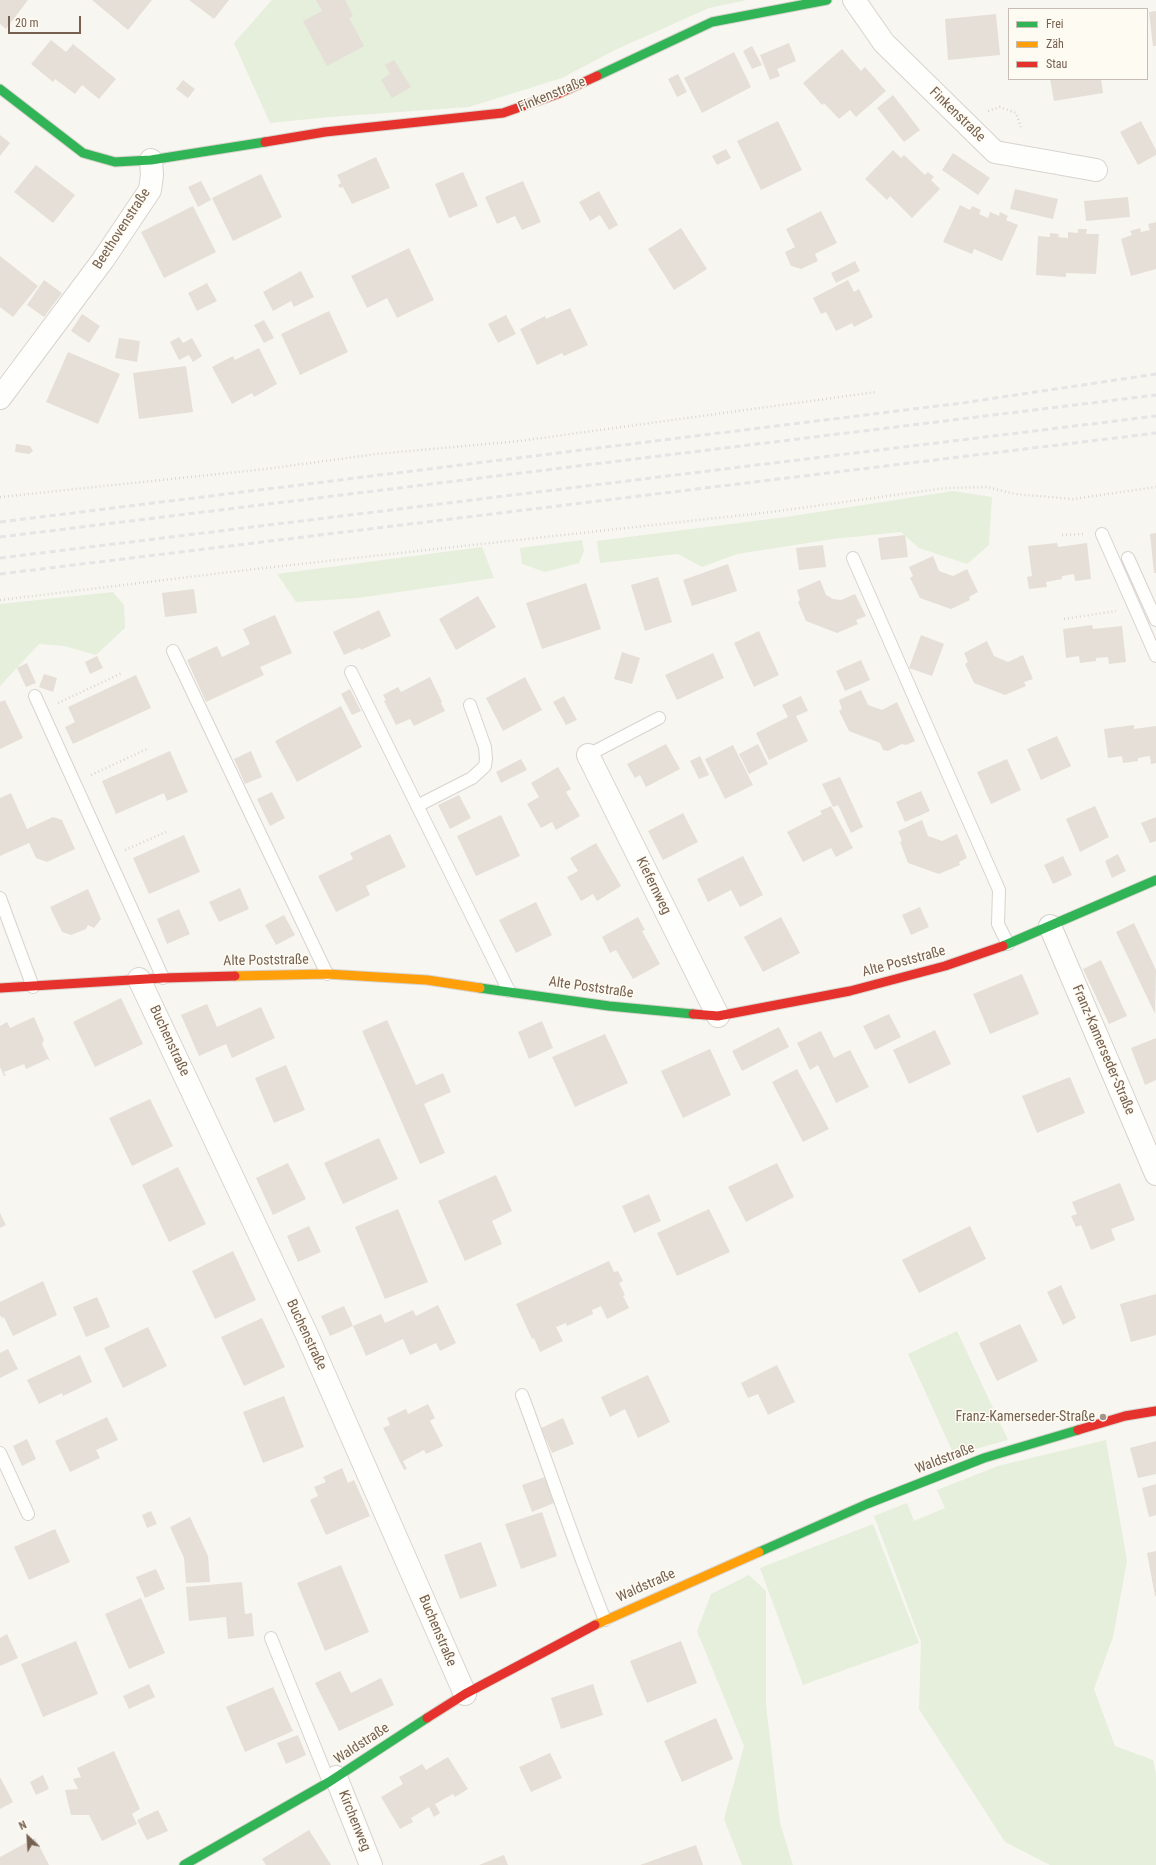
<!DOCTYPE html>
<html>
<head>
<meta charset="utf-8">
<style>
	body { margin:0 }
	#map { position:relative; width:1156px; height:1865px; overflow:hidden; background:#f8f6f0; font-family:"Roboto Condensed",sans-serif }
	canvas { display:block }
	.legend { position:absolute; left:1008px; top:8px; width:140px; height:72px; box-sizing:border-box; background:#fefbf3; border:1px solid #c8bdb2; margin:0; padding:5px 7px; list-style:none; font-size:12px; color:#766150 }
	.legend li { display:flex; align-items:center; gap:8px; height:20px }
	.legend b { width:20px; border:1px solid #c8bdb2 }
	.north { position:absolute; left:8px; top:1817px; width:40px; height:40px; -webkit-text-stroke:3px #fefbf3; paint-order:stroke; rotate:335deg; font-size:11px; font-weight:700; line-height:16px; text-align:center; color:#766150 }
	.north::after { content:''; display:block; margin:auto; width:14px; height:18px; background:#766150; clip-path:polygon(50% 0,100% 100%,50% 72%,0 100%) }
	.scale { position:absolute; left:8px; top:16px; width:73px; height:18px; box-sizing:border-box; border:2px solid #766150; border-top:0; padding-left:5px; font-size:12px; line-height:14px; white-space:nowrap; color:#766150; -webkit-text-stroke:3px #fefbf3; paint-order:stroke }
</style>
</head>
<body>
<div id="map">
<canvas width="1156" height="1865"></canvas>
<ul class="legend">
<li><b style="height:5px;background:#30b455"></b>Frei</li>
<li><b style="height:5px;background:#ff9f0a"></b>Zäh</li>
<li><b style="height:5px;background:#e5322d"></b>Stau</li>
</ul>
<div class="north">N</div>
<div class="scale">20 m</div>
</div>
<script>
const c = document.querySelector('canvas').getContext('2d');
c.lineJoin = 'round';
function fill(path, color) { c.fillStyle = color; c.fill(path, 'evenodd'); }
function trace(path, color, width, dash) { c.strokeStyle = color; c.lineWidth = width; c.lineCap = dash ? 'butt' : 'round'; c.setLineDash(dash || []); c.stroke(path); }
function label(font, color, halo, rows, align = 'center') {
  c.font = font + ' "Roboto Condensed",sans-serif'; c.lineWidth = 3; c.setLineDash([]); c.textBaseline = 'middle'; c.strokeStyle = halo; c.fillStyle = color; for (const [text, x, y, turn = 0] of rows) {
    c.save(); c.translate(x, y); c.rotate((+turn || 0) * Math.PI / 180); c.textAlign = isNaN(turn) ? turn : align; if (halo) c.strokeText(text, 0, 0); c.fillText(text, 0, 0); c.restore();
  }
}
fill(new Path2D(`
	M272 0H747L709 8 615 50 562 78 469 107 330 117 270 123 234 43Z
	M953 491 992 497 989 545 967 564 919 548 901 532 833 539 737 554 702 567 678 554 600 563 597 541 786 517Z
	M582 540 584 551 579 563 545 572 522 564 520 548Z
	M482 547 494 578 358 598 296 602 277 574Z
	M113 592 124 605 125 628 96 655 64 646 39 644 0 686V604Z
	M957 1331 1008 1440 979 1448 955 1457 908 1354Z
	M1106 1440 1127 1561 1113 1637 1094 1689 1115 1746 1153 1760 1156 1774V1865H1050L1005 1842 919 1709 921 1642 874 1516 907 1503 914 1521 945 1508 937 1490 998 1466Z
	M873 1524 919 1643 803 1685 760 1568Z
	M749 1575 766 1591V1705L780 1823 793 1865H742L724 1819 744 1746 697 1631 711 1594Z`), '#e5efdc');
fill(new Path2D(`
	M0 0H28L6 29 0 24Z
	M92 0H152L128 30Z
	M189 0H229L214 19Z
	M316 0H345L353 16 349 18 364 46 327 66 303 21 322 11Z
	M1156 11V46H1153L1149 12Z
	M996 14 1000 55 948 60 945 19Z
	M51 40 66 52 73 44 116 79 99 99 82 85 75 94 55 79 53 82 31 64Z
	M789 43 796 61 777 69 780 76 770 80 760 55Z
	M752 46 762 65 752 69 743 51Z
	M842 49 861 71 865 67 886 91 856 117 850 110 839 119 824 103 822 105 803 83Z
	M734 52 751 87 702 113 684 78Z
	M394 60 411 87 392 98 381 80 390 74 385 65Z
	M678 74 687 92 677 97 668 79Z
	M1050 79H1101L1103 93 1054 101Z
	M183 80 195 89 188 98 176 89Z
	M893 95 920 130 904 142 877 108Z
	M778 121 802 170 761 190 737 141Z
	M1141 121 1156 150V155L1138 165 1120 132Z
	M0 135 10 143 0 156Z
	M726 149 731 158 717 165 712 156Z
	M893 150 901 158 904 155 925 175 928 172 934 177 931 180 940 189 912 218 890 196 887 200 865 179Z
	M953 153 990 178 978 195 942 170Z
	M376 157 390 188 352 204 343 187 340 188 338 185 341 183 337 175Z
	M36 165 75 195 53 223 14 192Z
	M463 172 478 206 449 218 435 184Z
	M261 174 282 217 233 241 212 198Z
	M201 181 211 200 198 207 188 187Z
	M523 181 541 222 522 230 515 216 497 224 485 197Z
	M1015 189 1058 199 1053 219 1010 209Z
	M599 191 618 225 609 230 600 215 590 221 579 202Z
	M1128 197 1130 217 1086 221 1084 201Z
	M960 205 970 210 972 206 981 210 979 214 988 218 990 212 999 216 1000 212 1008 216 1006 220 1018 225 1002 261 974 249 972 254 943 242Z
	M193 206 216 252 164 278 141 232Z
	M821 211 837 243 815 254 818 261 801 269 791 266 785 252 795 247 786 229Z
	M1156 222V269L1131 276 1121 239 1132 235 1130 231 1140 228 1141 232 1150 230 1148 224Z
	M681 228 707 269 674 290 648 249Z
	M1078 229H1087L1086 234H1099L1096 274 1066 273V277L1036 275 1038 236 1050 237V233L1059 234 1058 237 1068 238V232L1078 233Z
	M409 248 434 300 397 318 387 298 367 308 351 276Z
	M0 256 38 286 13 317 0 307Z
	M855 261 860 271 836 283 831 273Z
	M301 271 314 297 294 307 291 301 273 311 263 292Z
	M44 280 62 293 44 317 27 305Z
	M848 280 854 292 859 289 873 317 854 327 852 323 836 331 826 312 821 314 813 298Z
	M207 283 217 301 197 311 188 293Z
	M570 308 588 345 564 356 562 353 537 365 520 329 545 316 546 319Z
	M329 311 348 352 300 375 281 334Z
	M82 314 100 326 89 343 71 331Z
	M506 315 516 334 498 343 488 324Z
	M264 320 274 338 264 343 254 325Z
	M179 337 183 343 192 338 202 356 193 362 189 355 179 360 170 342Z
	M119 338 140 341 137 362 115 358Z
	M259 348 277 384 254 397 252 393 232 404 212 367 233 356 235 360Z
	M68 352 120 374 98 424 46 402Z
	M186 366 193 412 139 419 133 373Z
	M16 444 30 446 33 451 29 454 15 452Z
	M1156 533V573H1154L1150 534Z
	M905 535 908 557 881 560 878 538Z
	M1057 543 1058 547 1087 543 1091 579 1075 581 1074 574 1062 576V579L1046 582 1047 587 1029 589 1027 577 1032 576 1028 546Z
	M823 545 826 567 799 570 796 548Z
	M933 556 939 571 953 576 967 569 978 592 969 597 970 600 951 609 920 598 910 578 913 576 909 567Z
	M728 564 737 591 692 606 683 580Z
	M658 577 672 622 645 631 631 585Z
	M820 580 826 595 833 599 841 600 855 594 866 616 856 620 858 624 837 633 806 621 798 602 800 600 797 590Z
	M586 583 601 629 542 649 526 603Z
	M194 589 197 613 165 617 162 593Z
	M478 596 496 627 456 650 439 619Z
	M379 610 391 636 361 650 360 648 344 655 333 632Z
	M275 615 292 653 260 667 264 675 206 702 187 660 217 646 222 657 250 644 243 629Z
	M1092 625 1093 629 1122 626 1126 662 1109 664 1108 657 1096 658V661L1080 663 1079 656 1066 658 1063 629Z
	M759 631 779 675 754 687 734 643Z
	M921 635 944 644 932 676 909 668Z
	M987 641 994 656 1008 662 1023 655 1033 679 1024 682 1026 686 1005 695 974 683 965 664 968 662 964 653Z
	M622 652 640 658 632 684 614 679Z
	M713 653 724 678 677 700 665 675Z
	M97 656 103 668 90 674 85 662Z
	M861 660 870 680 845 691 836 671Z
	M27 663 36 683 26 687 17 668Z
	M44 674 57 678 53 692 39 687Z
	M136 675 151 708 73 744 65 727 75 722 68 707Z
	M430 677 442 702 441 703 445 711 414 726 410 719 396 725 384 701 386 700 383 695 398 687 401 692Z
	M525 677 542 710 503 731 486 698Z
	M350 689 361 711 352 715 341 694Z
	M861 690 868 705 882 710 897 702 915 741 906 745 902 744 888 751 883 750 880 743 849 731 839 711 842 709 839 700Z
	M564 696 577 720 566 725 553 702Z
	M801 696 808 711 796 716 808 741 769 760 756 733 788 717 782 705Z
	M5 700 23 738 0 749V702Z
	M341 706 362 747 297 782 275 741Z
	M1134 725V729L1156 726V763L1151 764 1150 756 1138 758V761L1123 763 1122 756 1108 758 1104 729Z
	M1057 736 1071 766 1041 780 1027 749Z
	M666 744 680 769 646 787 640 775 635 778 627 764Z
	M758 744 768 764 749 774 739 754Z
	M733 745 753 785 725 799 705 759Z
	M170 751 188 792 167 801 164 793 116 814 102 781Z
	M251 751 262 777 245 784 234 759Z
	M700 756 709 775 699 779 690 761Z
	M521 759 527 770 501 783 496 772Z
	M1007 759 1021 790 991 804 977 772Z
	M558 767 571 789 566 792 580 816 556 830 552 822 541 828 527 804 539 797 531 783Z
	M840 777 863 827 851 833 838 805 833 807 822 784Z
	M921 791 930 811 905 822 896 802Z
	M272 792 285 818 270 826 257 799Z
	M11 793 27 829 53 817 62 820 75 849 47 862 36 858 29 843 0 856V798Z
	M459 795 471 818 450 829 438 805Z
	M831 806 853 848 836 857 831 848 803 862 787 832 822 814 820 811Z
	M1095 806 1109 837 1080 852 1066 819Z
	M683 813 698 842 663 860 648 831Z
	M501 815 520 856 476 876 457 836Z
	M1156 817V841L1150 843 1141 823Z
	M922 820 928 836 942 841 957 834 967 858 959 862 960 865 939 874 908 863 900 842 902 841 898 831Z
	M390 834 406 867 366 886 370 895 336 912 318 876 353 859 350 853Z
	M184 835 200 872 149 894 133 858Z
	M596 843 621 886 597 901 593 894 581 901 567 877 578 871 570 858Z
	M1118 854 1126 871 1112 878 1105 861Z
	M743 856 763 895 740 907 731 890 708 902 697 879Z
	M1063 856 1072 875 1053 884 1044 865Z
	M240 888 249 909 219 922 209 902Z
	M88 889 101 919 94 928 88 925 86 929 71 935 62 932 50 907Z
	M536 902 552 935 516 953 499 920Z
	M920 907 929 927 911 935 902 915Z
	M179 909 190 934 167 944 157 919Z
	M284 915 295 935 276 945 265 925Z
	M638 917 645 930 642 931 660 964 633 979 616 950 610 953 602 937Z
	M781 917 800 953 763 972 744 937Z
	M1134 923 1156 970 1155 1014 1116 932Z
	M1101 960 1127 1016 1109 1024 1083 969Z
	M1022 974 1039 1014 990 1034 973 994Z
	M121 998 143 1044 95 1067 73 1022Z
	M207 1004 217 1027 261 1007 275 1038 232 1058 226 1044 199 1056 181 1015Z
	M889 1014 901 1037 875 1050 863 1026Z
	M34 1017 44 1040 42 1044 51 1063 48 1059 26 1069 24 1064 4 1072 6 1076H4L0 1067V1026L7 1022 10 1028Z
	M387 1020 416 1085 443 1073 451 1092 424 1104 445 1153 420 1164 362 1031Z
	M542 1021 553 1048 529 1059 518 1032Z
	M779 1027 789 1047 742 1071 732 1051Z
	M935 1030 951 1064 909 1084 893 1050Z
	M821 1031 834 1058 850 1050 869 1087 836 1103 818 1065 810 1070 797 1043Z
	M605 1034 628 1083 575 1107 552 1057Z
	M1156 1038V1080L1145 1085 1131 1048Z
	M710 1049 731 1095 683 1118 661 1071Z
	M286 1065 305 1110 274 1123 255 1078Z
	M797 1069 829 1129 803 1142 772 1082Z
	M1070 1077 1085 1113 1037 1133 1022 1096Z
	M150 1099 173 1146 132 1166 109 1118Z
	M379 1138 398 1179 343 1204 324 1163Z
	M288 1163 306 1199 273 1215 256 1178Z
	M777 1163 794 1197 746 1222 728 1187Z
	M178 1167 206 1224 169 1242 142 1185Z
	M496 1175 512 1211 492 1221 502 1244 465 1261 438 1201Z
	M1120 1183 1135 1220 1111 1229 1115 1240 1091 1250 1081 1225 1076 1227 1071 1216 1077 1214 1072 1202Z
	M649 1194 661 1221 634 1233 622 1206Z
	M398 1209 428 1282 385 1299 355 1227Z
	M709 1209 730 1252 677 1276 657 1233Z
	M0 1213 6 1225 0 1228Z
	M309 1226 321 1252 298 1262 287 1236Z
	M970 1226 986 1259 919 1293 902 1260Z
	M233 1251 256 1300 215 1319 192 1271Z
	M609 1261 614 1272 618 1271 623 1281 619 1283 625 1295 623 1296 629 1308 607 1319 601 1306 592 1310 593 1314 567 1326 566 1323 556 1327 563 1341 540 1352 534 1338 532 1339 516 1304Z
	M43 1281 57 1315 13 1336 4 1317 2 1318 0 1315V1302Z
	M1061 1285 1076 1318 1063 1325 1047 1292Z
	M1156 1294V1335L1131 1342 1120 1304Z
	M97 1297 110 1327 86 1337 73 1307Z
	M438 1305 456 1343 440 1351 436 1343 410 1355 403 1339 366 1356 353 1326 381 1314 385 1323 413 1310 416 1316Z
	M344 1306 353 1326 330 1336 321 1316Z
	M262 1318 285 1367 244 1386 221 1337Z
	M1020 1324 1038 1361 997 1381 979 1343Z
	M148 1327 167 1366 123 1388 104 1348Z
	M8 1349 18 1369 0 1378V1353Z
	M80 1355 92 1382 63 1396 62 1393 39 1404 27 1380Z
	M777 1365 795 1402 768 1415 758 1394 748 1398 741 1383Z
	M648 1375 670 1422 638 1438 625 1409 610 1417 601 1397Z
	M284 1396 304 1447 263 1463 243 1412Z
	M428 1404 435 1418 430 1421 443 1446 426 1454 424 1450 403 1461 407 1469 404 1470 383 1428 390 1425 387 1418 406 1409 408 1414Z
	M107 1417 118 1440 96 1450 100 1458 70 1472 55 1441Z
	M563 1418 574 1444 552 1453 541 1428Z
	M27 1439 36 1459 22 1466 13 1446Z
	M1156 1441V1474L1138 1478 1130 1448Z
	M342 1468 348 1483 354 1480 370 1516 326 1535 310 1500 318 1496 314 1487 326 1482 323 1477Z
	M545 1477 554 1503 532 1512 522 1485Z
	M1156 1484V1515L1149 1517 1142 1488Z
	M151 1511 157 1524 147 1528 142 1515Z
	M542 1512 557 1556 521 1569 505 1524Z
	M190 1517 208 1556 210 1582 186 1583 184 1558 170 1527Z
	M55 1529 70 1562 29 1580 14 1547Z
	M481 1542 497 1586 460 1599 444 1555Z
	M1156 1551V1596H1155L1147 1553Z
	M341 1565 369 1632 325 1651 297 1583Z
	M156 1569 165 1589 145 1598 136 1577Z
	M242 1582 245 1614 252 1613 254 1636 228 1639 226 1617 189 1621 186 1587Z
	M141 1598 165 1653 129 1669 105 1614Z
	M7 1634 18 1658 0 1666V1638Z
	M76 1641 98 1694 43 1717 21 1664Z
	M681 1641 697 1683 647 1703 630 1661Z
	M340 1671 351 1693 381 1678 394 1705 339 1731 315 1683Z
	M149 1684 155 1697 129 1709 123 1696Z
	M593 1684 603 1715 561 1729 551 1698Z
	M273 1687 293 1731 245 1752 226 1707Z
	M716 1718 733 1759 682 1782 664 1741Z
	M298 1735 306 1755 286 1764 277 1743Z
	M114 1751 140 1809 132 1814 137 1824 102 1841 89 1815H71L65 1790 78 1789 73 1779 81 1777 77 1768Z
	M550 1753 562 1778 531 1792 519 1767Z
	M448 1757 468 1789 455 1797 453 1794 435 1804 440 1813 434 1817 429 1807 411 1818 413 1822 400 1829 381 1797 403 1784 399 1777 410 1771 422 1764 426 1770Z
	M43 1775 49 1789 36 1795 30 1782Z
	M0 1777 13 1802 0 1809Z
	M158 1810 168 1831 147 1840 137 1820Z
	M309 1830 331 1865H266L262 1859Z
	M35 1838 49 1865H0V1857Z
	M696 1845 703 1865H640Z
	M504 1855 508 1865H479Z`), '#e5dfd7');
const lane = new Path2D(`
	M1102 534 1156 656
	M853 558 999 890 998 924 1008 944
	M1128 558 1156 620
	M173 651 327 974
	M351 672 509 991
	M35 696 163 978
	M588 755 659 718
	M417 806 472 778 485 766 486 759 485 747 470 705
	M0 898 33 987
	M522 1395C550 1470 575 1546 605 1620
	M0 1453 28 1514
	M271 1638 329 1782`);
const street = new Path2D(`
	M854 0 884 43 995 152 1096 170
	M0 398 103 260 150 190 152 175 151 160
	M588 755 718 1016
	M1050 926 1156 1174
	M139 979 307 1335 465 1694
	M336 1777 371 1865`);
const fast = new Path2D(`
	M597 76 712 22 827 0
	M0 89 83 153 115 162 151 160 265 142
	M1003 946 1156 880
	M480 988 609 1006 693 1014
	M759 1552 867 1504 984 1458 1078 1430
	M184 1865 329 1782 427 1718`);
const slow = new Path2D(`
	M235 976 327 974 427 980 480 988
	M595 1625 759 1552`);
const jam = new Path2D(`
	M265 142 325 132 503 113 560 93 597 76
	M0 988 163 978 235 976
	M693 1014 718 1016 850 991 945 966 1003 946
	M1078 1430 1125 1416 1156 1411
	M427 1718 465 1694 595 1625`);
trace(lane, '#d8d3ce', 14);
trace(street, '#d8d3ce', 24);
trace(fast, '#d8d3cd', 11);
trace(slow, '#d8d3cd', 11);
trace(jam, '#d8d3cd', 11);
trace(new Path2D(`
	M988 111 1000 107 1016 113 1021 127
	M0 497 266 469 376 454 520 441 876 392
	M1062 535 1083 534
	M0 600 255 569 771 512 946 488 987 487 1015 494 1073 499 1156 487
	M1064 619 1116 611
	M58 703 122 673
	M91 775 147 749
	M125 850 166 832`), '#dad6d0', 2.5, [1, 3]);
trace(lane, '#fefefd', 12);
trace(street, '#fefefd', 22);
trace(fast, '#30b455', 9);
trace(slow, '#ff9f0a', 9);
trace(jam, '#e5322d', 9);
trace(new Path2D(`
	M0 522 962 403 1156 374
	M0 537 1156 395
	M0 558 1156 416
	M0 574 1156 433`), '#e6e4e6', 3, [6, 4]);
for (const [x, y, r, color] of [
	[1103,1417,4,"#a49588"]
]) { const dot = new Path2D(); dot.arc(x, y, r, 0, 2 * Math.PI); c.fillStyle = color; c.fill(dot); trace(dot, '#fefbf3', 1.5); }
label('14px', '#766150', '#fefbf3', [
	["Finkenstraße",552,95,-22],
	["Finkenstraße",957,115,44],
	["Beethovenstraße",122,229,-57],
	["Kiefernweg",653,886,64],
	["Alte Poststraße",266,961,-1],
	["Alte Poststraße",904,962,-15],
	["Alte Poststraße",591,988,8],
	["Buchenstraße",169,1041,65],
	["Franz-Kamerseder-Straße",1103,1050,67],
	["Buchenstraße",306,1335,65],
	["Waldstraße",945,1459,-21],
	["Waldstraße",646,1586,-24],
	["Buchenstraße",437,1631,67],
	["Waldstraße",362,1744,-33],
	["Kirchenweg",354,1821,68]
]);
label('14px', '#766150', '#fefbf3', [
	["Franz-Kamerseder-Straße",1095,1417]
], 'right');
</script>
</body>
</html>
